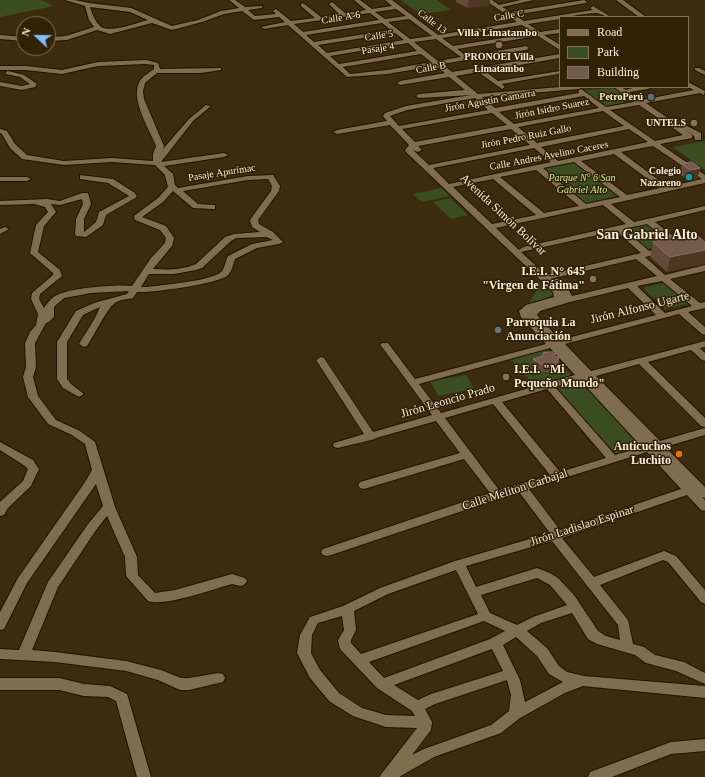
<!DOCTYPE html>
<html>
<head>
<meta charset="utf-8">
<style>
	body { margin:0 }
	#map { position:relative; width:705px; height:777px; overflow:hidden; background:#3c2b0f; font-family:Georgia,serif }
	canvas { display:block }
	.legend { position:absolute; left:559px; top:16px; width:130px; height:72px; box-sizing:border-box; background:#322205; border:1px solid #81735b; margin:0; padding:5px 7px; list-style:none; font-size:12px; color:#f7eddd }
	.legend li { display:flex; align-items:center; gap:8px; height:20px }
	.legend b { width:20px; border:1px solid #81735b }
	.north { position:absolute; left:16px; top:16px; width:40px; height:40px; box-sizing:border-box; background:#322205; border:1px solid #81735b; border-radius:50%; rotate:292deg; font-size:11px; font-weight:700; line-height:16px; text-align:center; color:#f7eddd }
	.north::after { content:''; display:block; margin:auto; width:14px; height:18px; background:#86bbfb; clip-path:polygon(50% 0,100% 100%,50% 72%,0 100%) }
</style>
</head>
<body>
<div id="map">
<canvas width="705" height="777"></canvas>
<ul class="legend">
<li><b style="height:5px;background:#806d50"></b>Road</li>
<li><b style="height:11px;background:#3b4e22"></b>Park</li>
<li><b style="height:11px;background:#755b4b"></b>Building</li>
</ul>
<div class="north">N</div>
</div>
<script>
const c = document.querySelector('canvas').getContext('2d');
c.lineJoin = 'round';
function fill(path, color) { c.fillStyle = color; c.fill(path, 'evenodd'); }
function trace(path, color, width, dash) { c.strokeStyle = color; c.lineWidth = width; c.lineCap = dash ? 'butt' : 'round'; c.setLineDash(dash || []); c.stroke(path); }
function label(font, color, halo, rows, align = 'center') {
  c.font = font + ' Georgia,serif'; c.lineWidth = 3; c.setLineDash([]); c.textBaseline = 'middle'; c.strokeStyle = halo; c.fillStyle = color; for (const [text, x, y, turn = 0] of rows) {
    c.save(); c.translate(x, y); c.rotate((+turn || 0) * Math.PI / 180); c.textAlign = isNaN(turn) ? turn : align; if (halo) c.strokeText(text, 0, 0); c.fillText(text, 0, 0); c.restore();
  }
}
fill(new Path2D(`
	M0 0H41L54 6 0 17Z
	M401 0H437L451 10 420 14Z
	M615 88 634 101 604 106 584 90Z
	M705 141V170L674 148V147Z
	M574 162 617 196 586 203 544 168Z
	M441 188 450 196 422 202 413 194Z
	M450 198 468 215 451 219 433 202Z
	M647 224 670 243 647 249 623 229Z
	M538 281 556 295 529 303 536 292Z
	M664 283 687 304 665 309 643 288Z
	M547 349 570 374V377L534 385 511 360Z
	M466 375 474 389 438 396 430 381Z
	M580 382 641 446 614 454 555 388Z`), '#3b4e22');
const minor = new Path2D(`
	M65 0H75L89 3 131 8 172 26 198 20 221 11 239 8 229 0H235L245 7 262 6V8L248 10 255 16 276 14 273 11 276 9 291 21 315 18 301 6V4L303 3 321 17 339 14 329 4 332 2 345 13 366 10 354 0H360L372 9 392 6 385 0H392L438 35 517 22 485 0H492L499 5 521 0H534L502 7 511 12 584 0 587 2 586 3 514 15 524 21 593 10 590 8 593 6 611 17C604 17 601 13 596 13 584 13 572 17 560 17V19L528 24 540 32 560 29V33L544 35 560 45V50L538 36 457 49 467 56 526 46 529 48 526 50 442 64 452 72 560 54V58L485 71 498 81 560 71V73L558 74 502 84 505 87 502 89 478 72 456 76 478 94 560 87H582L579 89 482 97 495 108 579 93 578 91 581 89 606 107 634 102 614 87H621L626 90 636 87H651L648 89 629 92 641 100 694 90 688 87V82L705 91 704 95 700 93 646 103 682 128 683 126H687L701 133V140H695L694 136 684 129 692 134V138L660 144 705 175V183L611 204 634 222 705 206V210L655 222 683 244 684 246 683 248H677L647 224 624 229 649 251 667 248 668 250 667 252 645 257 665 275 705 265V271L670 279 700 303 705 302V308L688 312 705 327V335L702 334 679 314 565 344 591 371 705 341V347L700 348 705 353V361L702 360 691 350 648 362 705 418V427L701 426 639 364 596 376 660 441 705 428V435L665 447 705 487V498L702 497 705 500V511L701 510 687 495 562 538 594 577 664 551 676 556 705 590V604L701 602 668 562 663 560 600 585 628 620 633 644 644 647 655 655 684 662 705 673V684L676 671 646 663 635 655 597 644 588 639 572 613 541 623 527 631 547 648 559 666 567 672 584 676 705 686V698L583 686 565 693 520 718 501 733 434 757 399 777H379L417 728 386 727 353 716 329 701 310 678 297 653 300 635 310 617 343 606 380 588 455 561 550 533 519 492 331 555 327 556 323 555 321 552 323 549 490 493 464 459 364 489 360 488 358 485 360 482 460 453 436 421 376 438 375 439 338 448 334 447 333 445 334 443 364 434 316 360 321 357 324 358 373 432 432 415 382 347 380 345 382 343H388L415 379 546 344 521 317 519 311 526 305 554 297 553 292 406 152 405 150 409 145 390 125 337 134 333 132 337 130 387 121 383 116 385 113 406 106 471 95 419 98 416 96 419 94 465 90 449 77 400 85 397 83 400 81 445 73 435 66 387 74 347 77 288 25 264 29 261 27 285 22 279 17 254 20 242 11 224 14 202 22 172 30 152 23 110 34 97 30 67 40 48 41V37L66 36 94 27 89 20 85 6ZM90 7 130 12 148 20C137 23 108 34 100 26 95 21 92 14 90 7ZM396 9 406 16 385 19 375 12ZM370 13 379 20 303 32 294 24ZM409 19 432 36 410 39 388 22ZM382 23 391 30 314 42 306 35ZM522 25 534 33 453 46 442 38ZM395 33 404 40 327 53 318 45ZM436 39 461 57 438 61 414 42ZM408 43 417 51 339 64 330 56ZM421 54 431 62 387 70 350 74 343 67ZM584 96 599 108 514 124 499 112ZM475 98 488 110 399 126 390 116 407 110ZM639 105 683 135 655 141 610 110ZM603 111 624 126 537 143 518 127ZM492 113 507 125 415 142 402 129ZM511 129 530 145 429 165 413 150 418 152 422 150 418 146ZM629 129 648 142 558 161 541 147ZM653 146 702 179 668 187 621 152ZM534 148 551 162 449 184 433 168ZM614 154 660 188 627 195 581 161ZM574 162 620 197 586 204 543 168ZM536 170 579 206 544 213 500 177ZM493 179 536 215 492 224 453 187ZM603 205 626 224 523 247 519 250 496 228ZM616 231 641 253 546 275 521 252ZM636 259 657 276 572 296 567 287 558 279H550ZM662 281 692 306 665 313 637 286ZM628 288 656 315 560 340 537 315 540 311 570 302ZM550 348 575 375 441 413 419 384ZM580 380 642 447 615 455 555 387ZM547 389 606 458 560 472 502 402ZM493 404 550 475 499 490 445 418ZM647 452 681 489 560 530 529 489ZM552 541 618 625 620 640 606 636 598 631 574 595 558 578 550 573 537 568 476 587 466 566ZM456 570 478 614 361 654 351 643V640L356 630 354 611 388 594ZM537 578 550 585 567 605 533 617 517 625 490 613 481 595ZM342 616 344 630 338 640 340 649 377 688 412 711 415 716 386 715 362 708 339 693 320 670 311 653 312 635 318 623ZM484 621 505 631 490 639 384 678 369 662ZM516 637 537 656 549 674 563 682 525 702 520 680 503 645ZM492 649 503 671 431 694 418 700 394 685ZM507 680 511 695 509 711 491 725 424 749 412 755 431 730 432 722 425 709 435 704Z
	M616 0H623L646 17H639Z
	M0 35 24 37V41L0 39Z
	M146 60 158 63 160 69 221 68V70L201 73H157L145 83 143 91 144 99 164 146 163 149 189 119 206 105 211 106 193 121 161 162 224 153 228 155 224 157 164 166 173 174 175 185 178 188 248 176 273 175 280 186 279 191 258 220 259 224 273 232 283 242 279 244 257 248 235 259C233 265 232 272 227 276 216 284 152 293 137 292L133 298C128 299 119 300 115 303 107 308 94 336 87 346L84 347 79 344 95 318 100 307 83 315 67 342V379L71 384 84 394 79 397 63 388 57 379V342L76 311 94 303 127 294 129 291 91 293 64 298 54 307V317L49 322 46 323 35 343 36 367 33 377 38 396 56 420 80 431 95 442 115 507 137 557 138 575 155 593 175 590 232 574 245 578 247 581 245 584 241 586 232 584C213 589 165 607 148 601L126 576 125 557 107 516 96 530 58 587 32 650 55 652 126 661 161 670 181 678H189L218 673 223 674 225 678 223 682 189 690H180L158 680 126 671 55 662 0 659V649L19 650 48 582 88 524 103 506 96 484 27 583 4 629 0 630V612L18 578 85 482 92 470 85 444 72 435 48 424 28 397 23 377 26 367 25 343 30 332 36 325 38 314 31 299 32 293 53 275V273L30 253 36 225 48 212 45 207 34 204 0 205V201L47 199 60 201 82 193H88L91 204 84 219V232L96 222 99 212 129 196 108 183 80 179V175L113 179 135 193 137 197 106 215 103 225 86 237 76 236 75 234 76 219 83 204 82 199 60 205 51 204 56 212 44 226 38 252 60 270 62 276 40 294 39 299 44 308C47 303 52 297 57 295 70 288 117 284 132 286L151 258 165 243 166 238 160 230 135 220 134 216 158 198 168 187 165 175 155 165 112 162 64 165 22 159 10 148 2 134 0 133V129L7 131 15 144 27 155 64 161 112 158 153 161V154L156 146C150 130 129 98 140 81 143 76 149 73 154 69V65L146 64 98 66 62 74 26 70H0V66H26L62 70 98 62ZM268 179 272 186 271 191 250 220 252 227 260 232 234 234 225 237 196 264C182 270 167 270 153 269L172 246 174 238 166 226 142 217 163 202 173 191 193 208 212 209H215V205L198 204 183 191 248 180ZM267 237 273 240 252 244 228 256C225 261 225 270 220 273 208 281 163 285 147 287H141L149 274H174L196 270 202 268 231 241 236 238Z
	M695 68H699L705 71V75L695 70Z
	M8 71 24 75 37 84 35 87 22 90 0 86V82L22 86 30 84 20 77 6 74V72Z
	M0 177H27L31 179 27 181H0Z
	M5 227 9 229 0 234V229Z
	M0 442 33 460 39 469 31 486 8 508 4 515 0 516V502L23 481 28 469 25 466 0 450Z
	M0 678H59L84 684 110 686 127 694 151 777H137L116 701 108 697 84 696 59 690H0Z
	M705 739V751L671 754 612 777H588L590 772 671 742Z`);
trace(minor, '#231300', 2);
fill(minor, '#806d50');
fill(new Path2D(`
	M456 0H490V5L468 8 456 2Z
	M682 164 700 168 697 179 688 181 680 174Z
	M694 233 667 272 650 257 653 242Z
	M533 359 558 362 557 369 554 372H540L532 367Z`), '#654939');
fill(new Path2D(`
	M469 0H490V5L468 8Z
	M700 168 697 179 688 181 690 170Z
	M705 250V264L667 272 670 257Z
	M558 362 557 369 554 372 555 365Z`), '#4e3621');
const building = new Path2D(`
	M692 162 700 168 690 170 682 164Z
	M694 233 705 242V250L670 257 653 242Z
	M555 352 556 354 553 356 559 357 558 362 555 365 541 364 533 359 543 356V353Z`);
fill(building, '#755b4b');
trace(building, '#897262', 1);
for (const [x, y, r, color] of [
	[499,45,4,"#8d6e63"],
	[651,97,4,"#5c6f8a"],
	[694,123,4,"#8d6e63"],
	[689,177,4,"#0f9aa8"],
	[593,279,4,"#8d6e63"],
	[498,330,4,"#6b7280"],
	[506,377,4,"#8d6e63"],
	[679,454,4,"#e8710a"]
]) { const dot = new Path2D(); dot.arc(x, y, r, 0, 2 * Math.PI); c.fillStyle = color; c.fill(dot); trace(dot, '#322205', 1.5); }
label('10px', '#f7eddd', '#322205', [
	["Calle C",509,16,-9],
	["Calle A-6",341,18,-9],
	["Calle 13",432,22,37],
	["Calle 5",379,36,-9],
	["Pasaje 4",378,49,-9],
	["Calle B",431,68,-10],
	["Jirón Agustín Gamarra",490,101,-10],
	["Jirón Isidro Suarez",552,109,-11],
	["Jirón Pedro Ruiz Gallo",526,137,-11],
	["Calle Andres Avelino Caceres",549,156,-11],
	["Pasaje Apurímac",222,173,-9]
]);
label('bold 10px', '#f7eddd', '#322205', [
	["PRONOEI Villa",499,57,"center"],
	["Limatambo",499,69,"center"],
	["PetroPerú",643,97],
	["UNTELS",686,123],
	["Colegio",681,171],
	["Nazareno",681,183]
], 'right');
label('italic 10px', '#c8ed9c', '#322205', [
	["Parque N° 6 San",582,178],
	["Gabriel Alto",582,190]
]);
label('bold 11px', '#f7eddd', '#322205', [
	["Villa Limatambo",497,33]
]);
label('12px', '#f7eddd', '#322205', [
	["Avenida Simón Bolívar",503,215,43],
	["Jirón Alfonso Ugarte",640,308,-14],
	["Jirón Leoncio Prado",448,401,-16],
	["Calle Meliton Carbajal",515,490,-18],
	["Jirón Ladislao Espinar",582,526,-18]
]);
label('bold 12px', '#f7eddd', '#322205', [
	["I.E.I. N° 645",585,272],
	["\"Virgen de Fátima\"",585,286],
	["Parroquia La",506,323,"left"],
	["Anunciación",506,337,"left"],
	["I.E.I. \"Mi",514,370,"left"],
	["Pequeño Mundo\"",514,384,"left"],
	["Anticuchos",671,447],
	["Luchito",671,461]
], 'right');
label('bold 14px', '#f7eddd', '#322205', [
	["San Gabriel Alto",647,235]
]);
</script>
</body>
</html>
